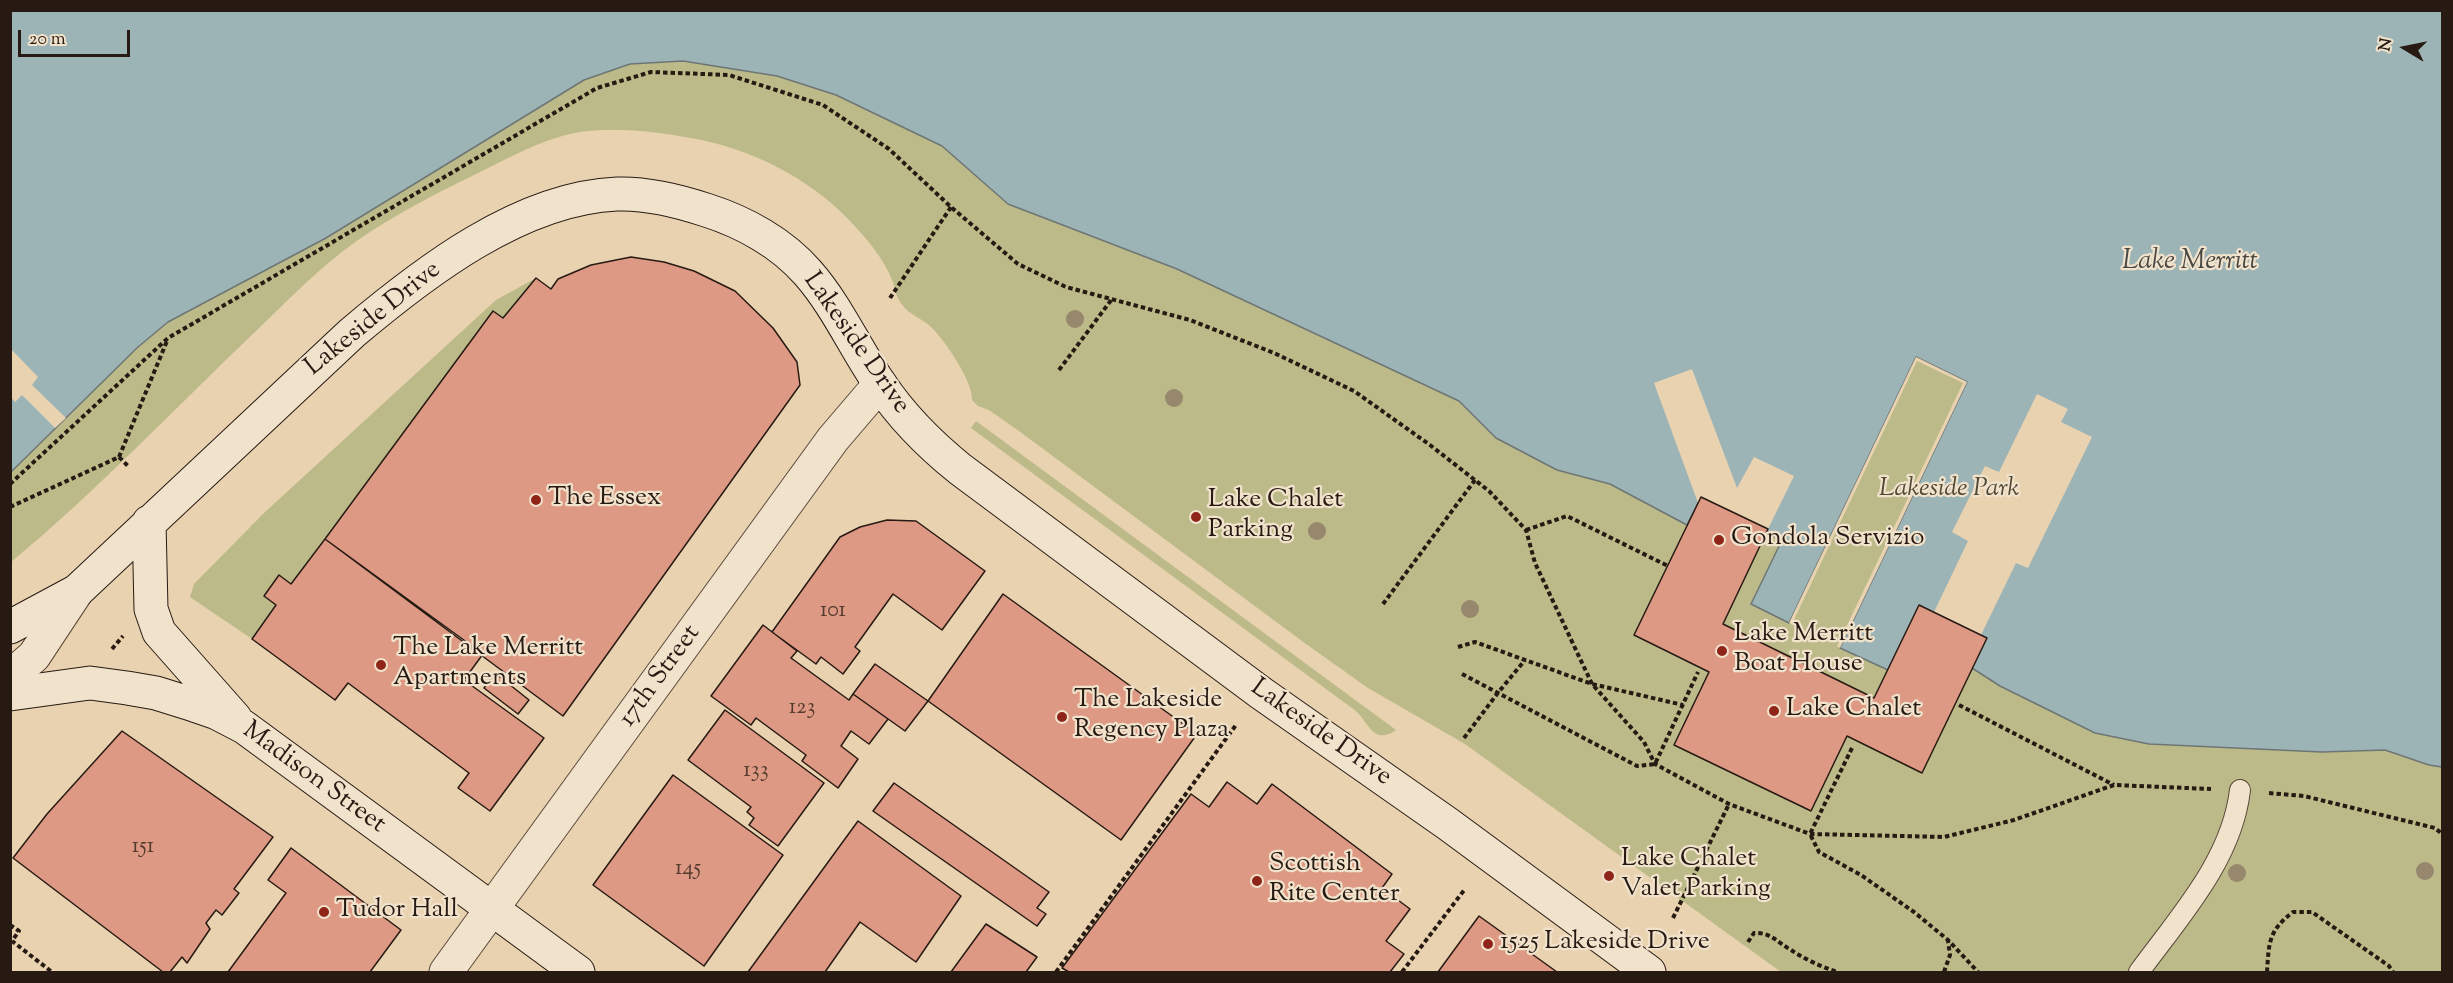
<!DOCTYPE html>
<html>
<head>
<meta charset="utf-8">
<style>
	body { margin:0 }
	#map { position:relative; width:2453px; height:983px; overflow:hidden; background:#e9d2b0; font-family:"Sorts Mill Goudy",serif }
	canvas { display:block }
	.frame { position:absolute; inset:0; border:12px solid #271a13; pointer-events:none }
	.north { position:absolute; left:2375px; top:18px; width:60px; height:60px; -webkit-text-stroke:4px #f1e2cc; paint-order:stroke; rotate:280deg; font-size:16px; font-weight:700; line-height:24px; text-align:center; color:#271a13 }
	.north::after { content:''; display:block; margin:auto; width:21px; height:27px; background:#271a13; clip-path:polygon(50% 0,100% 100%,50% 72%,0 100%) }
	.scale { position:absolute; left:18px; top:30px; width:112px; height:27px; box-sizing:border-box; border:3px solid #271a13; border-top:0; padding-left:8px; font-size:18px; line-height:21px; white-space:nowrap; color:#271a13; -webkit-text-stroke:4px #f1e2cc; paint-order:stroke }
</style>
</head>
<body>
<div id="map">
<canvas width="2453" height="983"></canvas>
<div class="frame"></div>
<div class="north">N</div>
<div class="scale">20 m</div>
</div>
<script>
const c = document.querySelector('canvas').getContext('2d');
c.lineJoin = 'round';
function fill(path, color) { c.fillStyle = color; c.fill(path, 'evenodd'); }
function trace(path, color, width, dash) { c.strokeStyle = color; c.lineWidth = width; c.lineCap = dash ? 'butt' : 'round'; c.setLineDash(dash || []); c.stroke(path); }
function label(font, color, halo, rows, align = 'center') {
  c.font = font + ' "Sorts Mill Goudy",serif'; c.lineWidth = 4.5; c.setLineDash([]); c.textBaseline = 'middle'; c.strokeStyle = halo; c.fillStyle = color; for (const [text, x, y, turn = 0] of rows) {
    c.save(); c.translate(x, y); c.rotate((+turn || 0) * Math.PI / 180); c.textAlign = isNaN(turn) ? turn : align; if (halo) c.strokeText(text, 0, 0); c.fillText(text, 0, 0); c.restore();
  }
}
fill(new Path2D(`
	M11 11H2442V972H1781L1465 744 1368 688 1306 644 1019 431 989 410 978 406 972 400C973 382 947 344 934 330 925 319 909 316 901 303 895 296 896 288 892 280 883 257 866 238 849 220 808 177 749 148 691 138 653 131 613 126 574 133 540 140 507 159 476 174 431 196 376 224 337 256 308 279 282 306 255 332 174 409 97 491 11 562Z
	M536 278 503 318 493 311 291 584 279 576 264 596 276 605 252 639 190 597 194 584 264 513 496 300Z
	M976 421 1396 730C1374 746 1368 722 1356 711L971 428Z`), '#bbba88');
const water = new Path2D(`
	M11 11H2442V767L2429 765 2385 750 2322 752 2149 744 2095 733 2000 686 1972 668 1888 670 1840 648 1967 382 1916 357 1789 623 1751 604 1782 540 1766 533 1767 529 1701 497 1687 525 1610 484 1557 470 1496 438 1459 401 1177 269 1008 204 942 146 836 95 777 76 683 61 630 64 584 80 326 238 168 322 138 347 11 472Z`);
fill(water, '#9db4b7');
trace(water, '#6e7675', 1.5);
fill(new Path2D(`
	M11 349 38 377 32 385 66 418 55 428 22 395 15 402 11 397Z
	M1916 357 1967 382 1840 648 1837 646 1963 383 1917 361 1792 624 1789 623Z
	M1692 369 1737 488 1754 457 1794 476 1768 529 1701 497 1698 503 1654 383Z
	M2037 394 2068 409 2061 422 2092 437 2028 568 2016 563 1981 635 1934 612 1968 541 1952 532 1985 466 1999 472Z`), '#e9d2b0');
const building = new Path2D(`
	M631 257 664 262 694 271 735 291 773 328 797 362 800 385 563 716 325 539 493 311 503 318 536 278 551 289 558 279 591 265Z
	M1701 497 1768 529 1723 624 1874 698 1919 605 1987 638 1922 773 1847 736 1811 811 1674 745 1709 672 1634 635Z
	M887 520 916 521 985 571 942 630 893 594 855 647 860 651 843 674 821 657 816 664 772 632 840 537 860 527Z
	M325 539 483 654 464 680 544 738 490 811 458 788 469 773 348 683 335 700 252 639 276 605 264 596 279 575 291 584Z
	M1003 594 1197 734 1121 840 928 701Z
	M763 625 797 651 791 658 849 700 853 694 888 719 869 744 851 731 841 746 858 759 838 788 802 761 806 755 756 718 751 725 711 696Z
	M875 664 928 701 905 731 853 694Z
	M495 673 529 700 518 714 484 688Z
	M725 710 824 783 778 846 749 825 754 818 747 812 751 807 688 760Z
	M122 731 273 837 234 889 239 893 222 915 216 910 206 923 210 929 187 963 182 957 170 972H163L13 858 47 814Z
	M673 775 783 855 704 966 593 885Z
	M1227 782 1257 804 1272 784 1392 874 1382 888 1410 909 1386 941 1404 954 1390 972H1069L1062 968 1191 794 1209 807Z
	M894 783 1049 892 1037 908 1046 914 1037 926 873 811Z
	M858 821 961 896 916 962 860 922 825 972H748Z
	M291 848 401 930 370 972H228L286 893 268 880Z
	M1479 916 1557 972H1438Z
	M986 924 1037 957 1026 972H951Z`);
fill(building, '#dd9983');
trace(building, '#271a13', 1.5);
const lane = new Path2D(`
	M2139 972C2179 917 2232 860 2240 790`);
const street = new Path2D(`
	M10 677 34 656 77 591
	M446 972 833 439 880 384`);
const secondary = new Path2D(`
	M149 522 151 609 159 632 235 718
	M10 627 77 591 352 333C423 273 520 198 617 194 646 193 679 201 706 210 744 222 782 243 808 273 837 306 855 348 880 384 902 417 929 444 960 469L1261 693 1448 824 1649 972
	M10 694 90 683 127 688 156 693 188 703 217 713 244 727 578 972`);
trace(lane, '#58483a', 22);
trace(street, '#58483a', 35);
trace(secondary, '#271a13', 35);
trace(new Path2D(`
	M890 298 951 207
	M1059 370 1112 299
	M119 457 128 466
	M10 484 168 338 597 88 651 72 729 75 823 105 889 149 951 207 1018 264 1066 287 1190 320 1274 353 1354 391 1430 445 1489 491 1526 530 1535 563 1592 684 1644 742 1655 764 1729 804 1810 834 1944 837 2014 820 2114 785 2211 789
	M10 507 119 457 167 341
	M1526 530 1567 516 1668 566
	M1383 604 1475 480
	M1458 647 1475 642 1592 684 1683 705
	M112 649 123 636
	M1462 674 1637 766 1655 764 1698 672
	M1959 705 2114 785
	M1464 738 1497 694 1525 660
	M1852 748 1810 834 1819 852 1861 875 1914 912 1948 940 1978 972
	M2269 793 2304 796 2435 828 2442 834
	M1673 918 1729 804
	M10 925 19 931 12 941 52 972
	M1748 942 1754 933C1770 932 1777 942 1791 950 1805 959 1821 967 1838 972
	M1056 972 1236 725
	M1402 972 1465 889
	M1944 972 1950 955 1948 941
	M2267 972C2269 943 2268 931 2293 912H2312L2389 966 2393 972`), '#271a13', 4, [4.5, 3]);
trace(lane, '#f1e2cc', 20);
trace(street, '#f1e2cc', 33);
trace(secondary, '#f1e2cc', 33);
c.fillStyle = '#96876d';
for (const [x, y] of [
	[1075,319],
	[1174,398],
	[1317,531],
	[1470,609],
	[2425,871],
	[2237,873]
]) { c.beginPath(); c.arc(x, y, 9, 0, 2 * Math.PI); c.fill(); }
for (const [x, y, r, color] of [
	[536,500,6,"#8f2418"],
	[1196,517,6,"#8f2418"],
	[1719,540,6,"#8f2418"],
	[1722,651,6,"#8f2418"],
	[381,665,6,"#8f2418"],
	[1774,711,6,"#8f2418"],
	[1062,717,6,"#8f2418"],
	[1609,876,6,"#8f2418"],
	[1257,881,6,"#8f2418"],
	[324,912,6,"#8f2418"],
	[1488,944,6,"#8f2418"]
]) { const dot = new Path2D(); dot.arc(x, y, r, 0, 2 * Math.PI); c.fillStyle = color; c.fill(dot); trace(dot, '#f1e2cc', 2); }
label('22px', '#543a2f', null, [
	["101",833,612],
	["123",802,709],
	["133",756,772],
	["151",143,848],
	["145",688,870]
]);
label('26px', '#271a13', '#f1e2cc', [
	["Lakeside Drive",374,320,-39],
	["Lakeside Drive",855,344,55],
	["17th Street",661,677,-54],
	["Lakeside Drive",1320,734,35],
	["Madison Street",313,779,36]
]);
label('italic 26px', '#534a36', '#f1e2cc', [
	["Lakeside Park",1949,491]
]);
label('26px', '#271a13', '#f1e2cc', [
	["The Essex",548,500],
	["Lake Chalet",1208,502],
	["Parking",1208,532],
	["Gondola Servizio",1731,540],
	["Lake Merritt",1734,636],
	["Boat House",1734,666],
	["The Lake Merritt",393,650],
	["Apartments",393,680],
	["The Lakeside",1074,702],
	["Regency Plaza",1074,732],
	["Lake Chalet",1786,711],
	["Lake Chalet",1621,861],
	["Valet Parking",1621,891],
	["Scottish",1269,866],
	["Rite Center",1269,896],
	["Tudor Hall",336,912],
	["1525 Lakeside Drive",1500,944]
], 'left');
label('italic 27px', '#4a4844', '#f1e2cc', [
	["Lake Merritt",2190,263]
]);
</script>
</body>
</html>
